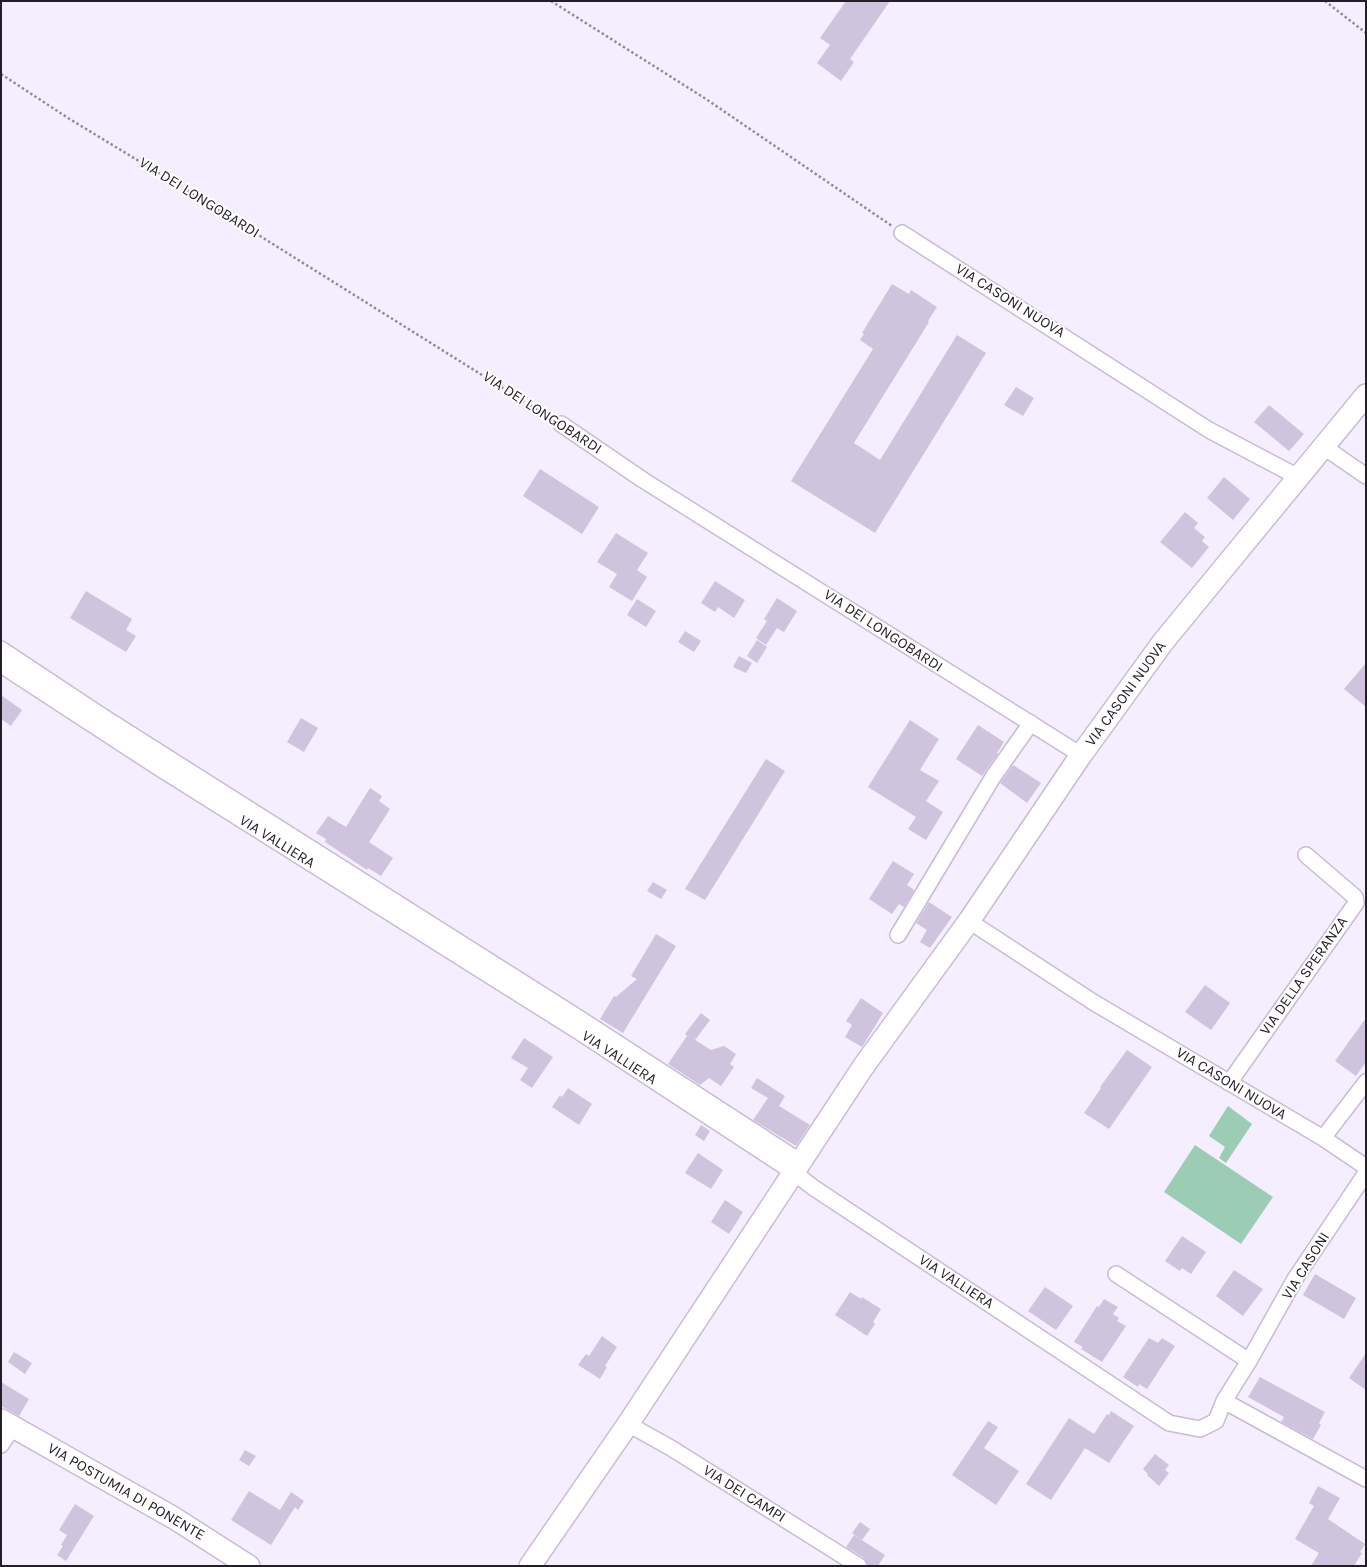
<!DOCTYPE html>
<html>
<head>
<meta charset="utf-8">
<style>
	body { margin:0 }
	#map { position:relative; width:1367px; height:1567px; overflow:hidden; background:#f5eefe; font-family:Karla,sans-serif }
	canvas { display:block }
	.frame { position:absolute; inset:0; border:2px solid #231e28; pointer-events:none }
</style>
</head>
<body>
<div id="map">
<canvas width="1367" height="1567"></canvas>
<div class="frame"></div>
</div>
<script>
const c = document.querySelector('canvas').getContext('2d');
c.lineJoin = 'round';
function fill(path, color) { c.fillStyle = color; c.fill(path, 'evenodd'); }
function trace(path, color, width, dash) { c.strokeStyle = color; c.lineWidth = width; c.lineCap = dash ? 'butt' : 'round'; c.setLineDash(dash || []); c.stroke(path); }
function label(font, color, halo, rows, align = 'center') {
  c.font = font + ' Karla,sans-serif'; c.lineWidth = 4; c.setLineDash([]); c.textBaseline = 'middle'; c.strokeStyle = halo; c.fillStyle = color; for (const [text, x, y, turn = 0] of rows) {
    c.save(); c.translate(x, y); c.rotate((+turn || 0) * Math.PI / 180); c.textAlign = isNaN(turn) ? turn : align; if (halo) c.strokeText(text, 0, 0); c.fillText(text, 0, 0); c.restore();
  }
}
fill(new Path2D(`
	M1228 1106 1252 1124 1226 1163 1219 1158 1225 1147 1209 1136Z
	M1195 1145 1273 1197 1241 1244 1164 1192Z`), '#9cccb3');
fill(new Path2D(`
	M846 1H890L850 59 854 62 841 81 817 63 830 45 820 38Z
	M892 284 909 294 911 290 937 307 928 321 929 322 854 443 880 460 957 335 986 353 875 533 791 481 873 349 860 340 864 334 862 333Z
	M1016 387 1034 398 1023 416 1004 405Z
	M1269 405 1304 434 1289 451 1254 422Z
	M540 469 599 507 582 534 523 496Z
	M1224 477 1250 499 1233 520 1207 498Z
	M1185 512 1198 523 1194 528 1205 537 1202 541 1209 547 1192 568 1160 542Z
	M616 533 648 553 637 570 647 577 632 601 609 587 617 574 597 562Z
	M715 581 745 600 734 618 718 607 715 612 701 603Z
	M86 591 132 619 126 630 136 636 126 652 70 618Z
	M777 598 797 611 784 632 777 628 766 645 756 638 767 621 764 619Z
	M637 599 656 611 646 627 627 615Z
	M685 631 701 641 694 652 678 642Z
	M757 640 767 647 757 663 747 656Z
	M739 656 752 663 746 673 733 667Z
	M1366 663V707L1344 689Z
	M1 695 22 710 11 726 1 719Z
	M301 718 318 728 304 752 287 742Z
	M910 720 939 739 920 770 939 781 926 801 943 812 926 840 908 829 916 817 868 787Z
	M978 725 1004 742 997 753 998 754 982 776 956 759Z
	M766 759 785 771 705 900 685 889Z
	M1013 765 1041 783 1027 803 1000 783Z
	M370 788 382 796 379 801 390 809 369 842 393 858 381 876 368 868 367 870 325 842 326 839 316 833 328 816 346 827Z
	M893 861 914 874 907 885 913 889 914 891 904 907 899 904 892 914 869 899Z
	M653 882 667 890 661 899 647 891Z
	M929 902 952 917 930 948 920 942 927 930 916 923Z
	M656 934 676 946 623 1033 600 1019 614 996 616 997 637 979 631 976Z
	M1205 985 1230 1003 1211 1030 1185 1012Z
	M861 998 883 1013 862 1047 845 1037 852 1025 846 1021Z
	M701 1013 710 1020 695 1040 711 1050 724 1046 736 1054 730 1064 734 1067 721 1086 709 1078 700 1085 668 1064 687 1036 685 1034Z
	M1366 1018V1062L1356 1076 1335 1061Z
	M524 1038 553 1057 532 1088 520 1080 528 1068 511 1058Z
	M1127 1050 1152 1067 1109 1129 1084 1113 1101 1088 1100 1087Z
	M757 1078 785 1096 779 1106 810 1125 796 1146 753 1120 768 1098 751 1088Z
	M568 1088 592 1104 579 1125 552 1107 560 1095 562 1097Z
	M701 1125 710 1131 704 1141 695 1135Z
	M698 1153 723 1170 711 1189 685 1173Z
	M725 1200 743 1212 729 1234 711 1222Z
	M1182 1236 1206 1252 1191 1274 1182 1268 1180 1271 1165 1261Z
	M1234 1270 1263 1289 1243 1316 1216 1296Z
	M1315 1274 1356 1298 1344 1319 1303 1295Z
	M1045 1287 1073 1306 1056 1330 1028 1311Z
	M850 1292 861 1299 862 1297 881 1309 873 1322 875 1324 867 1336 835 1315Z
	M1104 1299 1118 1307 1113 1314 1119 1318 1117 1321 1126 1326 1102 1362 1081 1349 1083 1347 1074 1342 1097 1306 1099 1307Z
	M602 1336 617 1347 605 1366 607 1367 600 1379 578 1365 586 1354 589 1356Z
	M1149 1338 1158 1343 1162 1338 1175 1346 1147 1389 1139 1384 1138 1387 1123 1377Z
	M14 1352 32 1363 25 1374 8 1362Z
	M1366 1353V1390L1349 1378Z
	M1260 1377 1325 1412 1319 1423 1321 1425 1313 1439 1281 1422 1284 1417 1248 1397Z
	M1 1382 29 1399 19 1416 1 1406Z
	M1111 1411 1134 1426 1109 1463 1085 1448 1051 1500 1026 1484 1069 1418 1094 1434 1107 1414 1109 1415Z
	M988 1421 998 1427 984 1448 1019 1471 996 1505 952 1475Z
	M245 1450 256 1456 249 1466 239 1460Z
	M1155 1454 1169 1465 1165 1470 1169 1473 1159 1486 1147 1475 1148 1474 1143 1469Z
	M1318 1486 1340 1498 1328 1519 1365 1544 1360 1552 1362 1553 1354 1566H1311L1319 1553 1295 1539 1314 1506 1309 1503Z
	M249 1491 280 1510 291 1492 304 1501 298 1510 295 1507 271 1545 231 1520Z
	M75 1504 94 1516 66 1561 57 1555 63 1546 61 1545 67 1535 59 1530Z
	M860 1522 870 1529 862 1540 852 1533Z
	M854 1535 885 1555 878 1566H868L864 1558 846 1547Z`), '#d0c3de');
const minor = new Path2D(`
	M902 233 1209 430 1298 477
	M561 424 643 480 1081 755
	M1324 447 1366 476
	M1 649 102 716 579 1018 801 1162
	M1 665 156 766 576 1030 793 1172 814 1188 1169 1423 1200 1429 1216 1421 1224 1401
	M969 921 1093 1002 1323 1138 1366 1167
	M898 935 993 777 1031 723
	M1229 1083 1356 903 1355 897 1306 855
	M1323 1138 1366 1082
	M1366 1173 1295 1279 1249 1361 1224 1401 1366 1479
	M1116 1274 1249 1361
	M628 1424 671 1448 859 1566
	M1 1445 13 1427`);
const secondary = new Path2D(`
	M1 1420 174 1518 249 1566
	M530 1566 628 1424 863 1067 969 921 1081 755 1163 642 1366 395`);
trace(minor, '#c8bbd6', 18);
trace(secondary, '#c8bbd6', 24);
trace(new Path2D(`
	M551 1 706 99 892 226
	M1325 1 1366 33
	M1 74 68 118 185 189 549 417`), '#928c99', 2.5, [2.5, 2.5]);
trace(minor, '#fff', 15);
trace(secondary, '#fff', 21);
label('15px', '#231e28', '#fff', [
	["VIA DEI LONGOBARDI",199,198,32],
	["VIA CASONI NUOVA",1010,301,32],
	["VIA DEI LONGOBARDI",542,413,33],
	["VIA DEI LONGOBARDI",883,631,33],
	["VIA CASONI NUOVA",1126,694,-54],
	["VIA VALLIERA",277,842,32],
	["VIA DELLA SPERANZA",1304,976,-55],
	["VIA VALLIERA",619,1058,33],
	["VIA CASONI NUOVA",1231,1084,31],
	["VIA CASONI",1306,1266,-58],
	["VIA VALLIERA",956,1282,33],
	["VIA POSTUMIA DI PONENTE",126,1492,30],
	["VIA DEI CAMPI",744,1494,32]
]);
</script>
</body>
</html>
